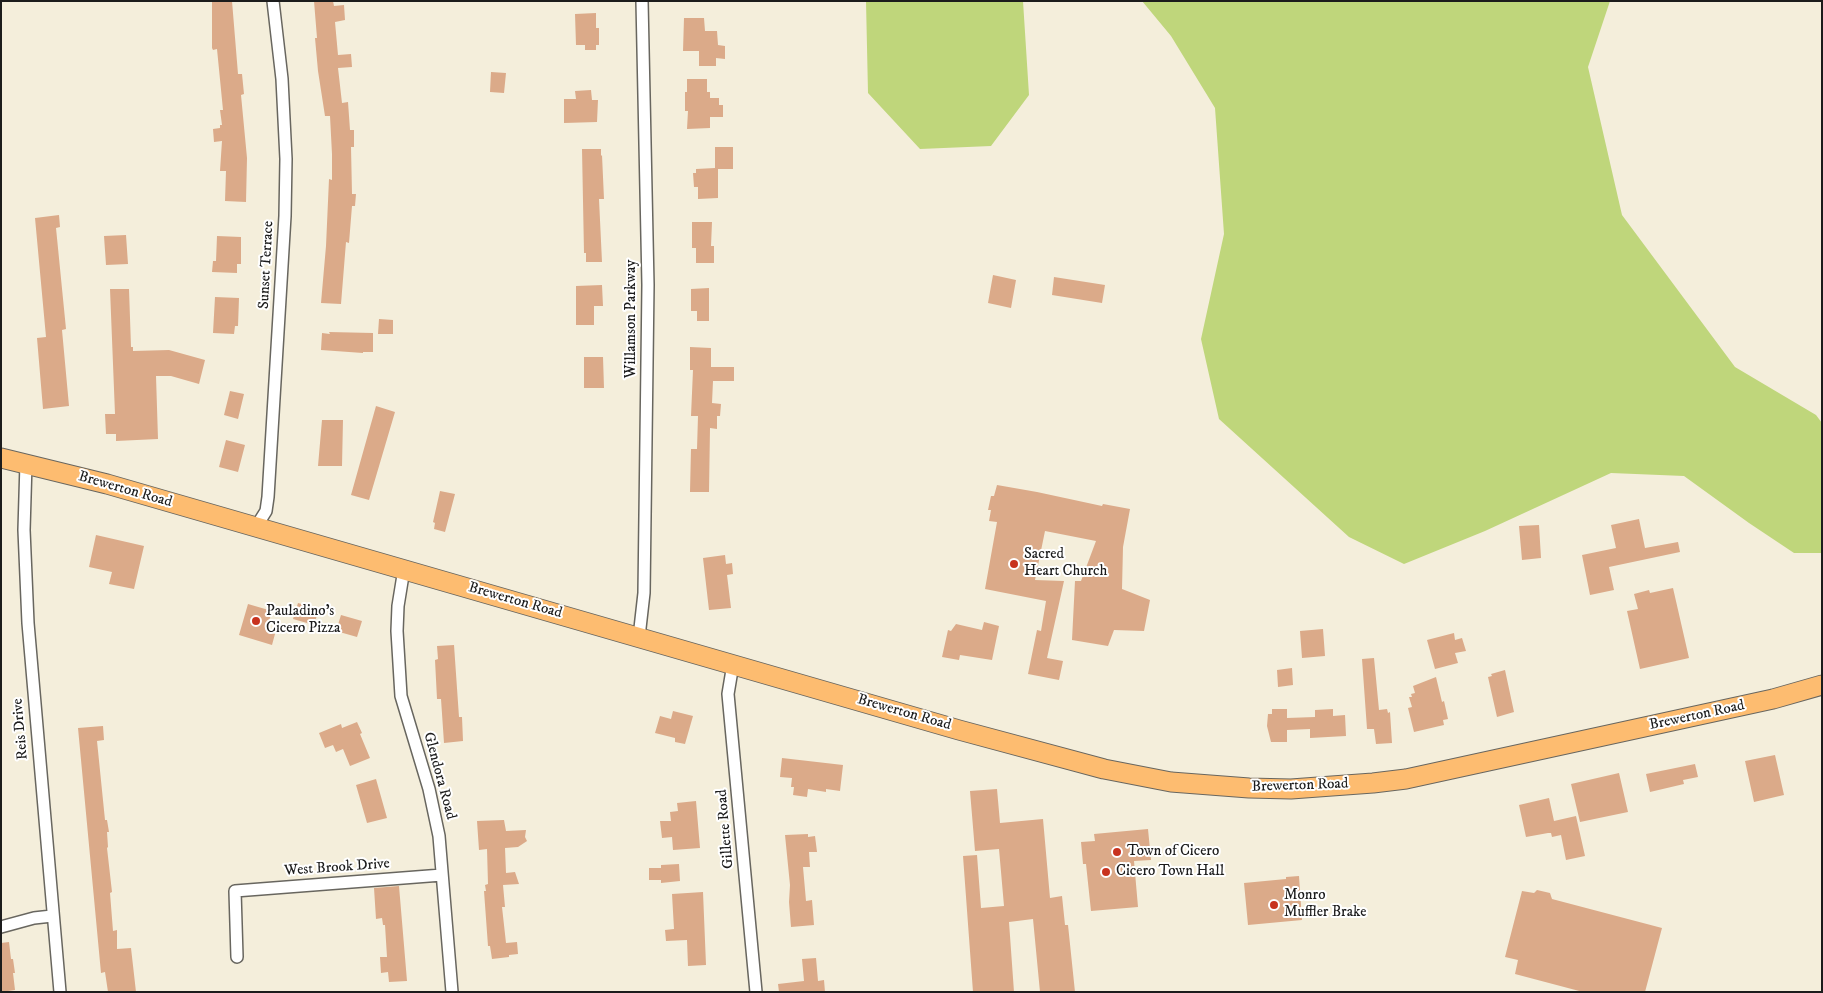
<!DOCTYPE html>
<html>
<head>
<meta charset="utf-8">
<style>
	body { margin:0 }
	#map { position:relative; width:1823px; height:993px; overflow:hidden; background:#f4eedb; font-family:"IM FELL DW Pica",serif }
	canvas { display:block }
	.frame { position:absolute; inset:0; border:2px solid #1c1c1c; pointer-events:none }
</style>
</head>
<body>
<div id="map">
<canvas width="1823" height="993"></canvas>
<div class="frame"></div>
</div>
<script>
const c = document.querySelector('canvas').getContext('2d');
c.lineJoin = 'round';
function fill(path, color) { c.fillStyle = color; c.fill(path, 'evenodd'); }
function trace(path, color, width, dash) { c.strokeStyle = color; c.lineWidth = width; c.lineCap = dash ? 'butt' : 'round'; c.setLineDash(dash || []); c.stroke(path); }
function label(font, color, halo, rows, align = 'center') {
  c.font = font + ' "IM FELL DW Pica",serif'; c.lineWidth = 4; c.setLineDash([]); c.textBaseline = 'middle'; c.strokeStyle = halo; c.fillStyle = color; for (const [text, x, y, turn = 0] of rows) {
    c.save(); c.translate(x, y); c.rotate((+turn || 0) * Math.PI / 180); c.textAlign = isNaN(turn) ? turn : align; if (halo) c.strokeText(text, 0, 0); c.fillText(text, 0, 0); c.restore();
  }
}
fill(new Path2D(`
	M866 1H1023L1029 95 991 146 920 149 868 93Z
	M1142 1H1610L1588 67 1622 215 1735 367 1816 415 1822 423V553H1794L1749 523 1684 476 1611 473 1485 531 1404 564 1349 537 1219 419 1201 339 1224 234 1215 108 1171 36Z`), '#bfd67b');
fill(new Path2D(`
	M212 1H232L238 74H242L244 94 241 95 247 158 246 202 225 201 226 171H220L222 141 214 142 213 129 220 128V125H222L220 110H223L217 49 213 50 212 48Z
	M314 1H333L334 6 344 5 345 20 335 22 338 55 351 54 352 67 338 68 342 103 348 102 350 130H354V147H351L352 194H356L355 206H352L349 243 346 242 341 304 321 303 326 246 329 179 332 180V154L330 116H325L318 71 315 38H317Z
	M596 13V28H599V45H596V50H585V45H576L575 14Z
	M684 18H704L705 31H717L718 45 725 46V59L716 58V66H699V51H683Z
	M491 72 506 73 504 93 490 92Z
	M687 79H707V92H710V98H719V105H723V117H710V128L687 129 688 111H685V92H687Z
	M591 90 592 100H598L597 122 564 123V99H576L575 91Z
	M715 147H733V169H718V198L698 199V187H694L693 173H696V169L715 168Z
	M582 149H601V156L602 155 604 199H599L602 262H586V253H584Z
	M59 215 60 227 56 228 66 329 62 330 69 406 43 409 37 338 46 337 35 218Z
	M692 222H712L711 246H714V263H696V248H692Z
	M126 235 128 264 106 265 104 236Z
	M217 236 241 237V264H237V273L212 272 213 261H216Z
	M993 275 1016 280 1011 308 988 303Z
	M1054 277 1105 285 1102 303 1052 295Z
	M602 285 603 306H594V325H576V286Z
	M709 288V321H697V311H691V289Z
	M110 289H129L131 347H133V351L169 350 205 360 199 384 171 376H156L158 439 116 441V434H106L105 414H115Z
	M215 297 239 298 238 326H235L234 334 213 333Z
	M379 319 393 320V334H378Z
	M329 332 373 333V352H363V353L321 350 322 333 330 334Z
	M690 347 711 348V367H734V381H713L712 403 721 404 720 416H717V429L710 428 709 492H690L691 449H697L698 416H691L693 370H690Z
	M584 357H603L604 388H584Z
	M230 391 244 394 238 419 224 415Z
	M376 406 395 412 369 500 351 495Z
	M322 420H343L342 466H318Z
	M226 440 245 445 238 472 219 467Z
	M997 485 1037 492 1102 506 1103 504 1130 509 1123 547 1122 589 1150 600 1144 631 1114 630 1108 646 1072 640 1075 581H1081L1096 541 1045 531 1035 580 1064 581 1047 658 1063 661 1059 680 1028 674 1037 630 1041 631 1046 601 985 589 997 522 989 521 991 510H988L991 496H994Z
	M440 491 455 494 445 532 434 529 435 523 433 522Z
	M1639 519 1645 548 1678 542 1680 552 1609 567 1614 590 1590 595 1582 555 1616 548 1611 525Z
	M1539 525 1541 558 1522 560 1519 526Z
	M96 535 144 546 134 589 109 584 112 572 89 567Z
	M725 555 726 564 732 563 733 574 727 575 731 608 709 610 703 558Z
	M1673 588 1689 658 1640 669 1627 611 1638 609 1634 594 1649 590 1650 593Z
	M298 603 319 609 314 625 293 619Z
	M248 604 272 611 266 631 275 634 272 645 239 635Z
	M341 615 362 621 357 637 336 631Z
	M984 622 999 626 992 660 960 655 959 660 942 657 948 630 951 631 956 624 982 630Z
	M1323 629 1325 656 1302 658 1300 631Z
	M1454 633 1455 640 1462 638 1466 651 1455 653 1458 663 1435 669 1427 640Z
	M454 645 459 717H462L463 741 444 743 441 699H437L435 660 438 659 437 646Z
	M1374 658 1379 710 1387 709 1388 713 1390 712 1392 743 1376 744 1374 729H1367L1362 659Z
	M1292 668 1293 685 1278 687 1277 670Z
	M1505 670 1514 712 1497 717 1488 677 1492 676 1491 674Z
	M1436 677 1442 702 1444 701 1448 719 1443 720 1444 725 1414 732 1408 708 1412 707 1409 697H1412L1411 694 1415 693 1413 686Z
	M1272 709H1287V718L1315 717V710L1333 709V716L1345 715 1346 736 1310 738V729L1287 730V742H1271L1267 726 1268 714H1272Z
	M673 711 693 716 685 744 675 742V738L655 733 660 716 671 719Z
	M357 722 362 733 360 734 370 758 350 766 343 749 336 752 333 745 325 748 319 733 341 724 342 728Z
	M103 726 104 740 97 741 105 820H107L109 832H107L108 847 107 848 112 892 110 893 113 931 117 930V949L131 948 136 992H108L105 972 101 973 78 728Z
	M1775 755 1784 795 1754 802 1745 761Z
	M782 758 843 765 840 791 826 789V792L808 789 807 797 793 795 794 787H791L792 778 780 777Z
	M1695 764 1698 777 1683 780 1684 784 1650 792 1646 774Z
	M1619 773 1628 812 1580 822 1571 784Z
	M376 779 387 818 367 823 356 785Z
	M997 789 1000 823 1043 819 1050 898 1062 896 1065 925H1068L1075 992H1040L1033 919 1009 922 1014 992H973L963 856 977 855 981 908 1004 906 999 849 975 851 970 791Z
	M1549 798 1554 821 1576 816 1585 856 1566 860 1561 835 1552 837 1551 833H1548L1526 837 1519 805Z
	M696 801 700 848 673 850 672 837 662 838 660 821H671L670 812 678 811 677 803Z
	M504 820 506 831 526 830 525 837 527 841 518 847 505 848 506 873 515 872 519 884 503 885 505 907H502L506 943 517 942 518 954 509 955V957L492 959 490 946H488L484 891H486L485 885 488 884 487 849 479 850 477 821Z
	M1148 829 1151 860 1134 861 1138 907 1091 911 1086 864H1083L1081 842 1095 841 1094 834Z
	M808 834V837L815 836 817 852H809L810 867H803L806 901 812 900 814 925 791 927 789 902 790 885 785 835Z
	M679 864 680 881 661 883V880H649V868H661V865Z
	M1299 876 1302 920 1248 925 1244 883 1286 879V877Z
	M399 886 407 981 389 982 388 972 381 973 380 957H387L385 925H383L382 918 376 919 374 888Z
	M1537 890 1550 893 1552 899 1662 928 1645 992H1583L1515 974 1518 960 1505 957 1522 891 1534 893Z
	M703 892 706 965 688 966 687 940 666 941 665 930 674 929 672 894Z
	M9 942 11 959H13L15 973H13L15 990 1 992V943Z
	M816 958 818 981 824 980 825 992H779L778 984 804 981 802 959Z`), '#dbaa89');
const minor = new Path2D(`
	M26 463 24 530 28 623 60 992
	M256 527 266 511 268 497 285 216 286 159 282 79 273 1
	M404 569 398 606 397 631 401 696 429 789 439 836 452 992
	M639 637 644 593 648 285 642 1
	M733 664 728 694 756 992
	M1 927 34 918 52 916
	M237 957 235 891 442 875`);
const primary = new Path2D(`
	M1 458 107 484 959 730 1104 769 1171 782 1249 788 1291 789 1373 783 1406 779 1773 699 1822 685`);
trace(minor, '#68665f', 14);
trace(primary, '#68665f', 21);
trace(minor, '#fff', 11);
trace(primary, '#fdbc70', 19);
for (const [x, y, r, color] of [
	[1014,564,5,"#c8321e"],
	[256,621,5,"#c8321e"],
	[1117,852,5,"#c8321e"],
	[1106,872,5,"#c8321e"],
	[1274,905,5,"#c8321e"]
]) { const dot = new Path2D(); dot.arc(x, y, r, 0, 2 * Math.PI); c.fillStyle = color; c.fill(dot); trace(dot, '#fff', 2); }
label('15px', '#1c1c1c', '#fff', [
	["Sunset Terrace",267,265,-87],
	["Willamson Parkway",632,319,-90],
	["Brewerton Road",125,490,16],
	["Brewerton Road",515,601,16],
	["Brewerton Road",904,713,16],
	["Brewerton Road",1697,716,-12],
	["Reis Drive",21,729,-95],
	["Glendora Road",439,776,75],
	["Brewerton Road",1300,786,-2],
	["Gillette Road",726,829,-95],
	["West Brook Drive",337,868,-4]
]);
label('15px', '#1c1c1c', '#fff', [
	["Sacred",1024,555],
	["Heart Church",1024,572],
	["Pauladino's",266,612],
	["Cicero Pizza",266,629],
	["Town of Cicero",1127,852],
	["Cicero Town Hall",1116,872],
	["Monro",1284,896],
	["Muffler Brake",1284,913]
], 'left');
</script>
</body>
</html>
